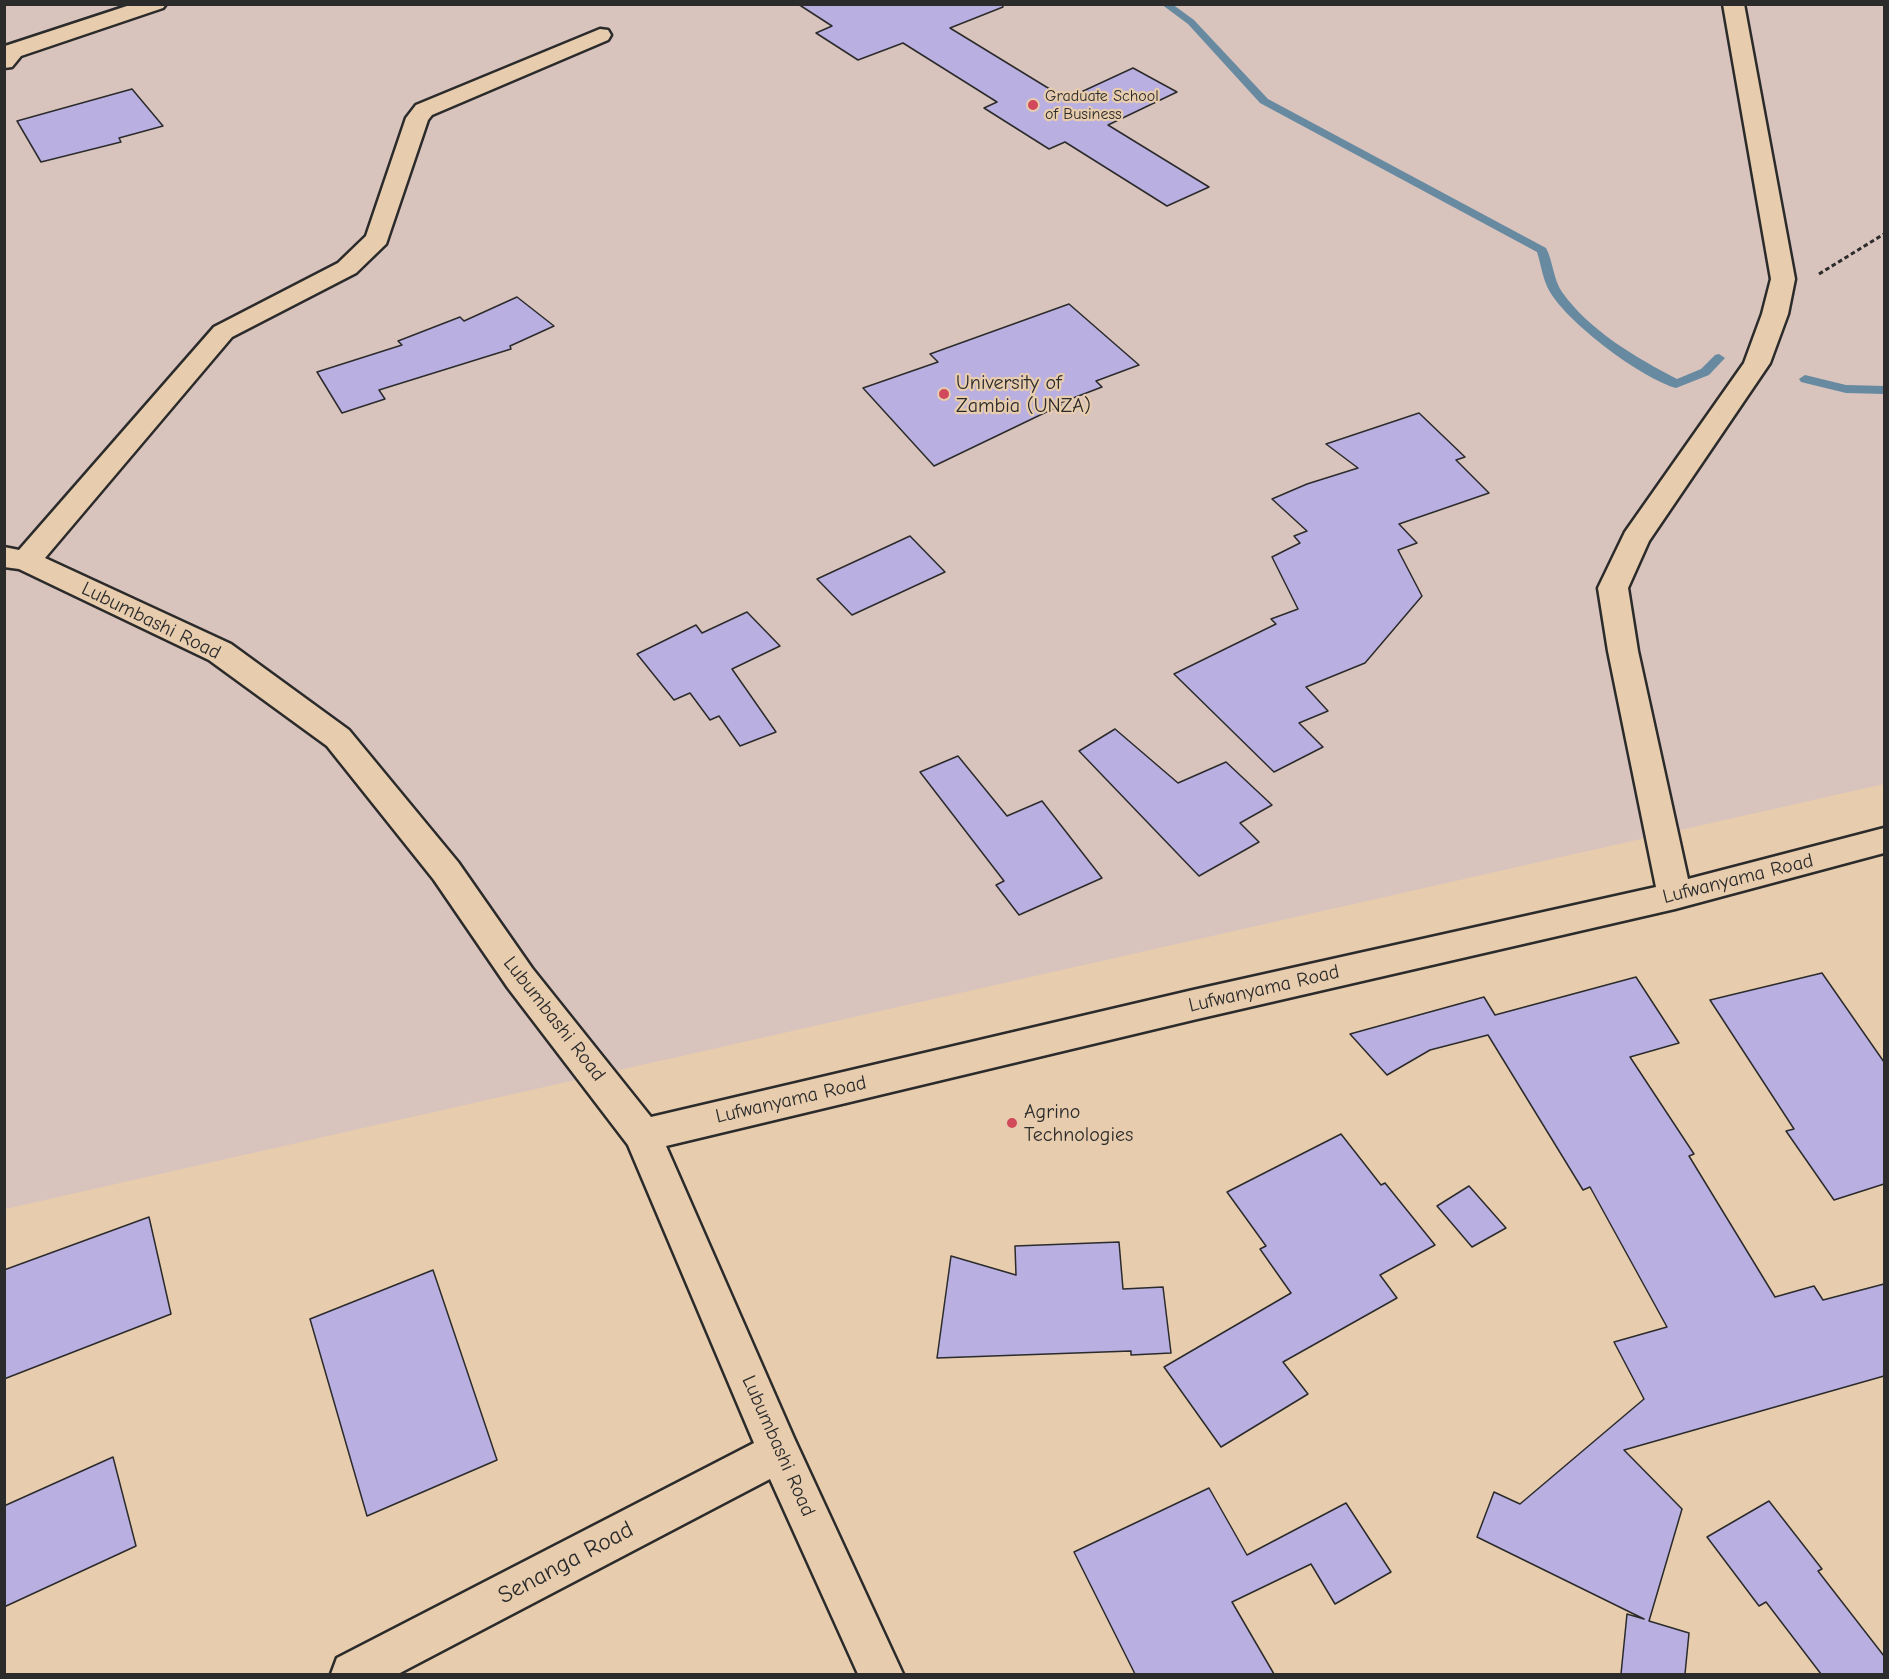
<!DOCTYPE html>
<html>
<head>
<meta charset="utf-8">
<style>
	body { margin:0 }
	#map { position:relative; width:1889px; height:1679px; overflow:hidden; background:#e7ccae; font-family:"Comic Neue",sans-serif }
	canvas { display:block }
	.frame { position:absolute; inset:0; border:6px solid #2b2b2b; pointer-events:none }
</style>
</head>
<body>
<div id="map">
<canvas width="1889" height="1679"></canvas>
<div class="frame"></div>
</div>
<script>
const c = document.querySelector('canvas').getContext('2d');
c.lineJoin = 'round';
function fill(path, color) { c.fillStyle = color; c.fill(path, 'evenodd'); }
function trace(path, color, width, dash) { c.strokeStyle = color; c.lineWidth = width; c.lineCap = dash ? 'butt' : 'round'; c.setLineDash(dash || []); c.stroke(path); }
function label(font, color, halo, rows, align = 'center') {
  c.font = font + ' "Comic Neue",sans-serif'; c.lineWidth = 4.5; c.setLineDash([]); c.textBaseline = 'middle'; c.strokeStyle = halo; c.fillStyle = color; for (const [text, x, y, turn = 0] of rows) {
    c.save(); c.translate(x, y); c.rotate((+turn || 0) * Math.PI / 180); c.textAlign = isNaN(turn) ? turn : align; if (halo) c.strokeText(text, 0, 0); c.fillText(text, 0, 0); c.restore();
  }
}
fill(new Path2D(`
	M4 5H1884V784L5 1209Z`), '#d9c3bd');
fill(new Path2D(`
	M1161 4H1172L1194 20 1268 99 1546 248C1553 261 1553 279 1562 292 1590 331 1635 357 1677 379L1701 369 1715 355 1719 354 1725 358 1709 375 1676 388C1641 378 1569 324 1550 292 1543 281 1541 264 1537 252L1260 103 1188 24Z
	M1805 375 1846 385 1884 386V394L1846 393 1801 382 1799 379Z`), '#678aa1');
const building = new Path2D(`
	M798 4H1002L1003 7 950 28 1066 99 1133 68 1177 92 1108 125 1209 187 1167 206 1065 142 1049 149 984 108 997 102 903 43 858 60 816 33 832 26Z
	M132 89 163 126 119 138 121 142 41 162 17 121Z
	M517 297 554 326 510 346 511 349 379 390 385 399 342 413 317 372 402 345 398 341 460 317 464 321Z
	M1069 304 1139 365 1096 381 1102 387 1060 403 1061 405 934 466 863 388 938 362 930 354Z
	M1419 413 1465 457 1456 460 1489 493 1399 524 1417 543 1398 550 1422 596 1365 663 1306 687 1328 711 1299 723 1323 747 1274 772 1174 674 1276 624 1271 619 1298 609 1272 557 1300 543 1294 536 1307 531 1272 499 1307 484 1358 468 1326 444Z
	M910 536 945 572 852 615 817 579Z
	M747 612 780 646 732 669 776 732 740 746 719 716 710 720 690 693 674 700 637 654 696 625 702 633Z
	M1115 729 1178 783 1226 762 1272 805 1240 823 1259 842 1199 876 1079 751Z
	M958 756 1007 816 1042 801 1102 878 1019 915 996 885 1004 881 920 772Z
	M1822 973 1884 1062V1184L1834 1200 1786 1131 1794 1129 1710 1000Z
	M1636 977 1679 1043 1630 1057 1694 1154 1689 1156 1775 1297 1814 1286 1823 1300 1884 1284V1376L1624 1450 1682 1509 1649 1621 1689 1633 1685 1674H1621L1627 1614 1644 1619 1477 1537 1494 1492 1520 1504 1644 1399 1614 1342 1667 1327 1590 1187 1583 1190 1488 1035 1430 1050 1387 1075 1350 1034 1484 997 1495 1015Z
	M1341 1134 1381 1185 1385 1183 1435 1245 1380 1275 1397 1298 1283 1362 1308 1394 1221 1447 1164 1367 1291 1293 1260 1249 1266 1246 1227 1192Z
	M1469 1186 1506 1228 1472 1247 1437 1206Z
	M149 1217 171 1314 4 1379V1270Z
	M1119 1242 1123 1289 1163 1287 1171 1353 1131 1355V1351L937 1358 951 1256 1016 1275 1015 1246Z
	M433 1270 497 1460 367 1516 310 1319Z
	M113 1457 136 1546 4 1607V1506Z
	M1209 1488 1247 1555 1346 1503 1391 1572 1335 1604 1311 1564 1232 1602 1274 1674H1135L1074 1552Z
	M1769 1501 1822 1569 1818 1571 1884 1656V1674H1821L1766 1602 1759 1606 1707 1537Z`);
fill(building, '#b9afe0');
trace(building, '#2b2b2b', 1.5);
const minor = new Path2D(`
	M133 4H166L163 8 21 56 12 67 4 68 5 46Z
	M1723 4H1744L1795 279 1788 314 1770 363 1649 541 1628 588 1638 651 1688 879 1884 828V853L1675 909 1193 1020 666 1146 794 1438 903 1674H858L770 1479 398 1674H331L337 1658 754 1443 628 1145 508 988 434 880 327 746 209 660 19 569 4 567V547L19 550 214 327 338 263 366 236 406 118 416 105 600 29 608 30 611 35 608 40 432 115 428 120 386 244 356 273 232 337 45 558 231 644 349 730 458 862 532 968 651 1117 1193 990 1656 887 1608 651 1598 588 1625 532 1744 363 1762 314 1771 279Z`);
trace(minor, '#2b2b2b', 5);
trace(new Path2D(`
	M1819 274 1884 234`), '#2b2b2b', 3, [4.5, 3]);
fill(minor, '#e7ccae');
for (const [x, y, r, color] of [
	[1033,105,6,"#d1495b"],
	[944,394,6,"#d1495b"],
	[1012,1123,6,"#d1495b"]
]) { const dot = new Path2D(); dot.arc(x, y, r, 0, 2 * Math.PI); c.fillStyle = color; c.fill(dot); trace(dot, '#e7ccae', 2); }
label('16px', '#2b2b2b', '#e7ccae', [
	["Graduate School",1045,96],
	["of Business",1045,114]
], 'left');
label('20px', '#2b2b2b', '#e7ccae', [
	["University of",956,383],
	["Zambia (UNZA)",956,406],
	["Agrino",1024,1112],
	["Technologies",1024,1135]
], 'left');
label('20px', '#2b2b2b', '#e7ccae', [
	["Lubumbashi Road",151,621,26],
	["Lufwanyama Road",1738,879,-14],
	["Lufwanyama Road",1264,989,-13],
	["Lubumbashi Road",554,1019,52],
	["Lufwanyama Road",791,1100,-13],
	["Lubumbashi Road",778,1446,66]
]);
label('24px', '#2b2b2b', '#e7ccae', [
	["Senanga Road",566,1563,-28]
]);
</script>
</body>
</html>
